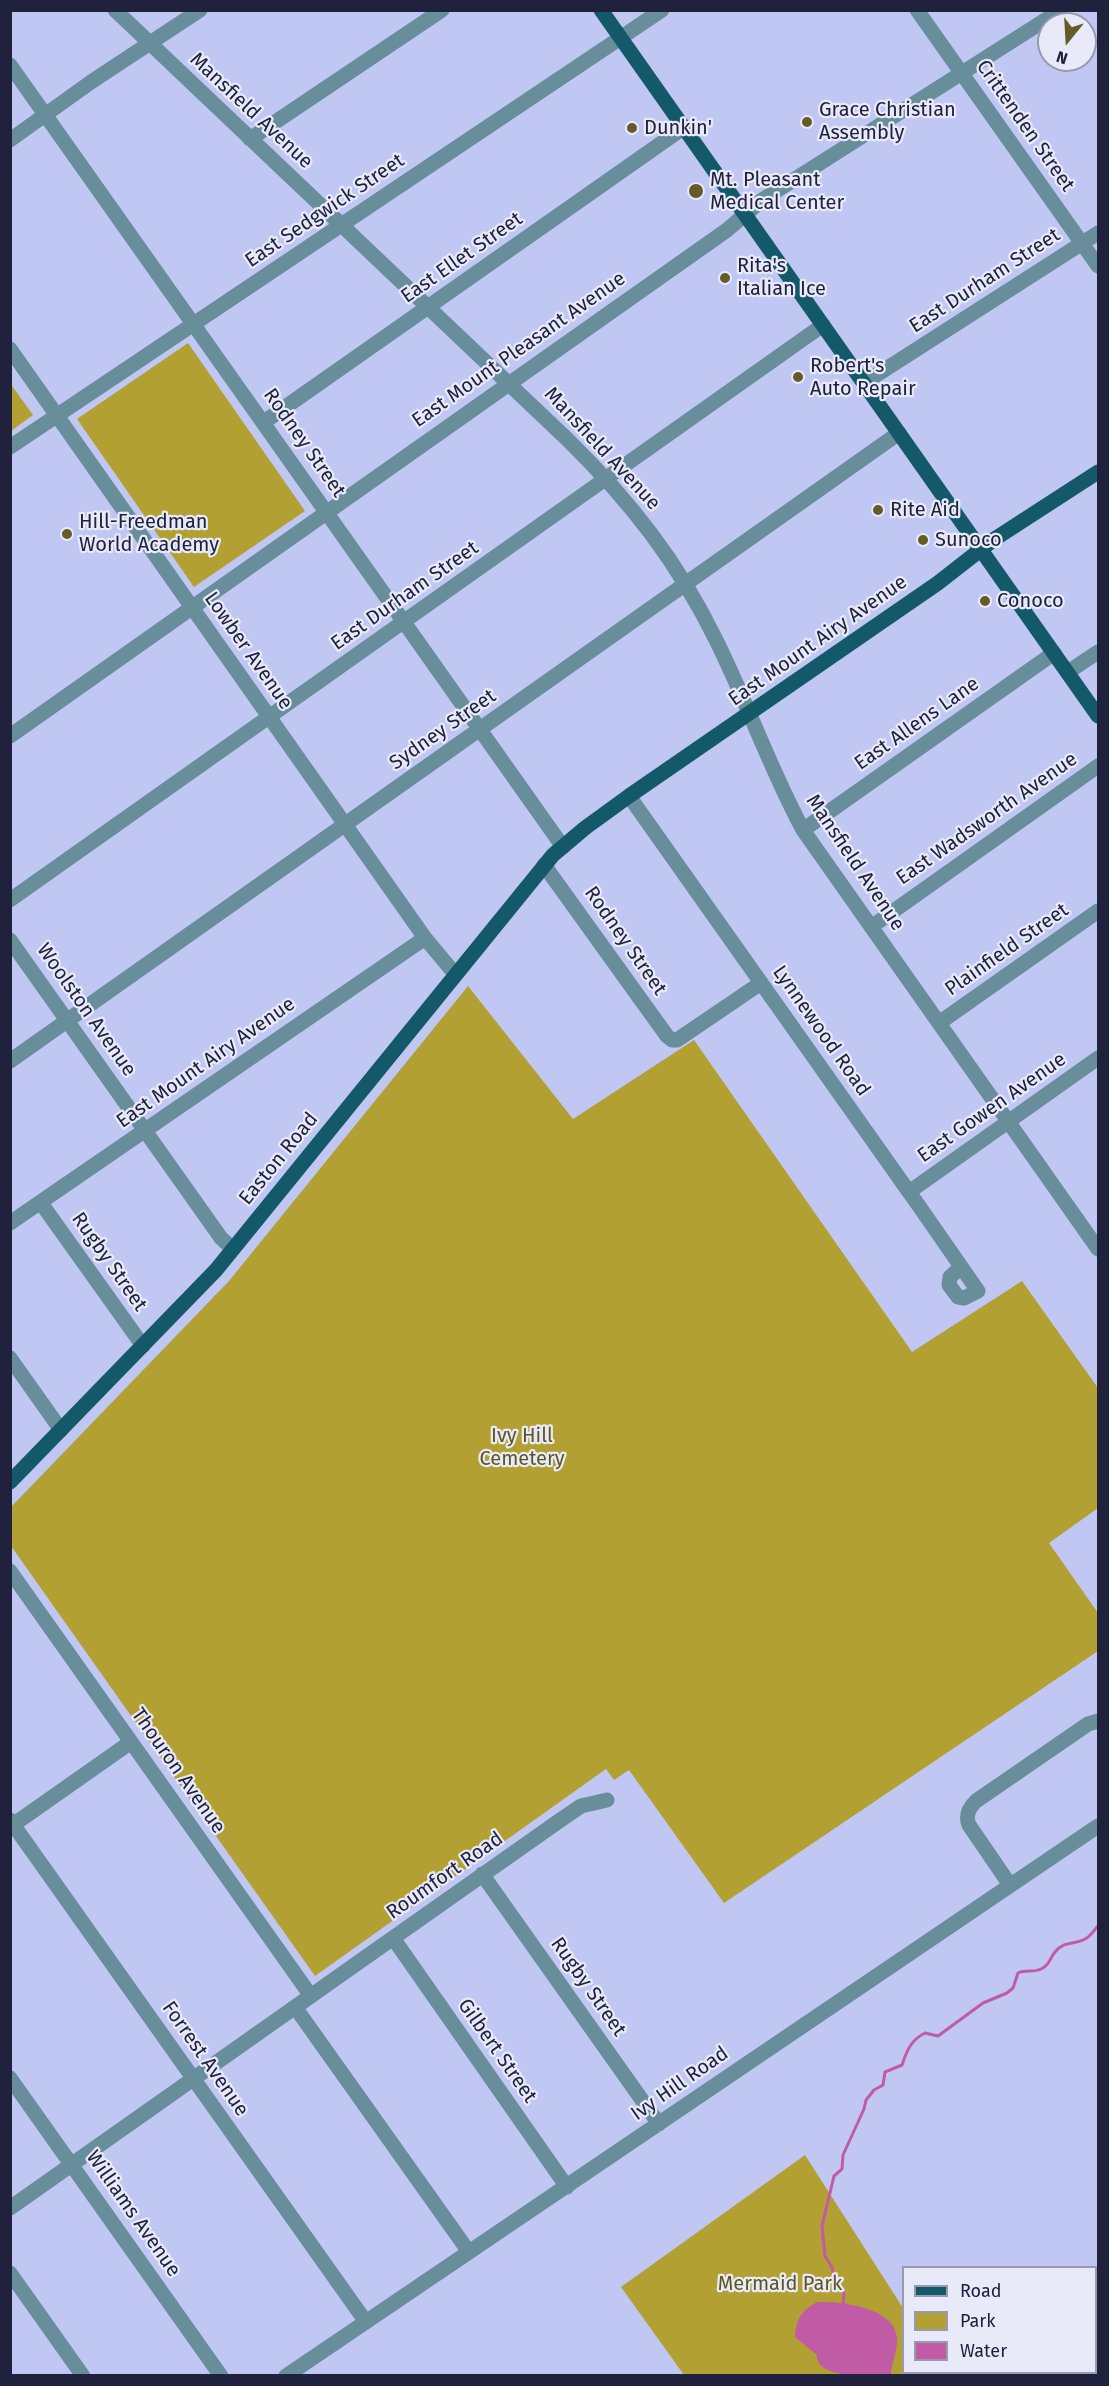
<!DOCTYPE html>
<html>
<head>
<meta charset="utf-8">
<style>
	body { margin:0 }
	#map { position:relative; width:1109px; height:2386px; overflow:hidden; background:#c1c7f3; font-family:"Fira Sans",sans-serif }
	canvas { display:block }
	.frame { position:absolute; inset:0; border:12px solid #20213d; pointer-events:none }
	.legend { position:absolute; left:902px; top:2266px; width:195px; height:108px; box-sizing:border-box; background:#e8eaf9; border:2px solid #989aae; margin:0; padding:8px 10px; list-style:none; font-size:18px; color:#20213d }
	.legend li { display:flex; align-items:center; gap:12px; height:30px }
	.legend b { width:30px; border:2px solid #989aae }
	.north { position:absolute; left:1037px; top:12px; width:60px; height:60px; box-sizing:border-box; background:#e8eaf9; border:2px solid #989aae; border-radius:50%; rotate:198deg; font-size:16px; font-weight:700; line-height:24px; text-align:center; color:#20213d }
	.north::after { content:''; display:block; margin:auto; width:21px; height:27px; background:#645b28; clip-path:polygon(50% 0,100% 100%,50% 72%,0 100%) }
</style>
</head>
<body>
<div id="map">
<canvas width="1109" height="2386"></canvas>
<div class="frame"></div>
<ul class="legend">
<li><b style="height:8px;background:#13596a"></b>Road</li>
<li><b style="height:16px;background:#b2a032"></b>Park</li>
<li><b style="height:16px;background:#c25ba5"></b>Water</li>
</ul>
<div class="north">N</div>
</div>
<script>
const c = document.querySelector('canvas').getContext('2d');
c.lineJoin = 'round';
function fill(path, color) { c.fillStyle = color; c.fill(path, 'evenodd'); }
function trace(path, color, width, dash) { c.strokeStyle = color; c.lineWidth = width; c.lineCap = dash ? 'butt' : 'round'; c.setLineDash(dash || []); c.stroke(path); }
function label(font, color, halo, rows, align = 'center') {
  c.font = font + ' "Fira Sans",sans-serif'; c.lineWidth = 4.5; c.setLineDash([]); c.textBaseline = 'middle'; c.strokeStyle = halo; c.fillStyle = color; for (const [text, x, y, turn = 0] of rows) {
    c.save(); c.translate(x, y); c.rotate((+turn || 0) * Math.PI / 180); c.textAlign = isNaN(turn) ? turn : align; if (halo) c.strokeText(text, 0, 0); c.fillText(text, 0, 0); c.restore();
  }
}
fill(new Path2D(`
	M188 343 305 511 194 587 77 419Z
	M10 383 33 415 11 431H10Z
	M468 986 573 1119 694 1040 912 1352 1022 1281 1098 1388V1508L1049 1543 1098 1613V1651L724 1903 629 1770 614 1780 606 1769 315 1976 11 1546V1507L229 1281Z
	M805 2155 903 2308 904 2372 945 2373 947 2375H684L621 2287Z`), '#b2a032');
fill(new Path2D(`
	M817 2302C840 2301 895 2307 897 2338 898 2351 891 2363 891 2375 873 2376 816 2380 817 2355L795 2337C796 2319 801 2311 817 2302Z`), '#c25ba5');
trace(new Path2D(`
	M843 2306 844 2293 834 2278 832 2267 825 2256 822 2226 834 2176 842 2169 843 2155 864 2109 866 2100 874 2090 883 2085 885 2072 902 2065C907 2050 911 2040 925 2033L938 2036 983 2003 1007 1993 1013 1988 1018 1973C1026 1969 1033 1973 1041 1969 1050 1965 1049 1959 1055 1952 1065 1940 1075 1945 1085 1939 1090 1937 1094 1930 1098 1926`), '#c25ba5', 3);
trace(new Path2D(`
	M115 10 568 440C630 501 678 562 716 640 747 702 770 769 803 830L1098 1249
	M917 10 1098 266
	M10 65 563 847
	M250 139 442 10
	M10 140 91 82 200 10
	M10 349 425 938 455 974
	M864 383 1098 233
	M264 422 683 128
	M10 447 662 10
	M1068 672 1098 652
	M10 736 727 230 762 200 1061 10
	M629 796 909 1192 919 1206 978 1291 964 1298 958 1297 949 1285 950 1277 961 1267
	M803 830 1054 653
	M544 865 667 1036 672 1040H677L761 983
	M10 900 823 325
	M871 927 1098 766
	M10 940 221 1238 233 1249
	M939 1023 1098 911
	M10 1061 899 433
	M909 1192 1098 1058
	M41 1203 143 1346
	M10 1223 425 938
	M10 1358 61 1430
	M10 1571 311 1996
	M10 1820 366 2322
	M10 1827 131 1742
	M482 1874 659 2124
	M1010 1885 969 1825C965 1815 969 1808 976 1801L1088 1724 1098 1721
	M393 1938 567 2187
	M295 2007 469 2252
	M10 2078 221 2376
	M10 2208 559 1821 581 1806 607 1800
	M10 2273 83 2376
	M286 2376 1098 1826`), '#678e9a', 15);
trace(new Path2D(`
	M601 10 1098 716
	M10 1482 216 1270 553 855 585 828 629 796 938 583 993 540 1098 472`), '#13596a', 15);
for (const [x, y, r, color] of [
	[807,122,6,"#645b28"],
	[632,128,6,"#645b28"],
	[696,191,8,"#645b28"],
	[725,278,6,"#645b28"],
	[798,377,6,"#645b28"],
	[878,510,6,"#645b28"],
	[67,534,6,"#645b28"],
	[923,540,6,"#645b28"],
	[985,601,6,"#645b28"]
]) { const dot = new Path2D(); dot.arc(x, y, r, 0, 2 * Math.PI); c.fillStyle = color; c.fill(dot); trace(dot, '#e8eaf9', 2); }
label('20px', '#20213d', '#e8eaf9', [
	["Grace Christian",819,110],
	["Assembly",819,133],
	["Dunkin'",644,128],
	["Mt. Pleasant",710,180],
	["Medical Center",710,203],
	["Rita's",737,266],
	["Italian Ice",737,289],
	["Robert's",810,366],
	["Auto Repair",810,389],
	["Rite Aid",890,510],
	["Hill-Freedman",79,522],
	["World Academy",79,545],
	["Sunoco",935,540],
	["Conoco",997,601]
], 'left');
label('20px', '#20213d', '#e8eaf9', [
	["Mansfield Avenue",251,111,43],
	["Crittenden Street",1025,126,55],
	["East Sedgwick Street",325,211,-34],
	["East Ellet Street",462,258,-35],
	["East Durham Street",985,281,-33],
	["East Mount Pleasant Avenue",519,350,-35],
	["Rodney Street",304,443,55],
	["Mansfield Avenue",602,449,47],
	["East Durham Street",405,596,-35],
	["East Mount Airy Avenue",818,641,-35],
	["Lowber Avenue",248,651,55],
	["East Allens Lane",917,724,-35],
	["Sydney Street",443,730,-35],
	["East Wadsworth Avenue",987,819,-35],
	["Mansfield Avenue",855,863,56],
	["Rodney Street",625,941,55],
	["Plainfield Street",1007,950,-35],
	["Woolston Avenue",86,1010,55],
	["Lynnewood Road",821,1031,55],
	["East Mount Airy Avenue",206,1063,-35],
	["East Gowen Avenue",992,1108,-35],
	["Easton Road",279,1159,-51],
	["Rugby Street",109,1262,55],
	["Thouron Avenue",178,1771,55],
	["Roumfort Road",445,1876,-35],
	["Rugby Street",588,1987,55],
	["Gilbert Street",497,2051,55],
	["Forrest Avenue",205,2059,55],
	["Ivy Hill Road",680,2084,-35],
	["Williams Avenue",133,2214,55]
]);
label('20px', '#5f561f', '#e8eaf9', [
	["Ivy Hill",522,1436],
	["Cemetery",522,1459],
	["Mermaid Park",780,2284]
]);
</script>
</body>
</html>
